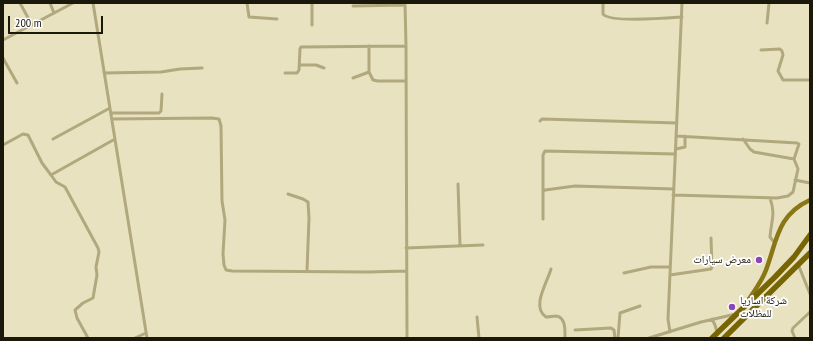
<!DOCTYPE html>
<html>
<head>
<meta charset="utf-8">
<style>
	body { margin:0 }
	#map { position:relative; width:813px; height:341px; overflow:hidden; background:#e9e2c0; font-family:"PT Sans Narrow",sans-serif }
	canvas { display:block }
	.frame { position:absolute; inset:0; border:4px solid #1a170b; pointer-events:none }
	.scale { position:absolute; left:8px; top:16px; width:95px; height:18px; box-sizing:border-box; border:2px solid #1a170b; border-top:0; padding-left:5px; font-size:12px; line-height:14px; white-space:nowrap; color:#1a170b; -webkit-text-stroke:3px #fff; paint-order:stroke }
</style>
</head>
<body>
<div id="map">
<canvas width="813" height="341"></canvas>
<div class="frame"></div>
<div class="scale">200 m</div>
</div>
<script>
const c = document.querySelector('canvas').getContext('2d');
c.lineJoin = 'round';
function trace(path, color, width, dash) { c.strokeStyle = color; c.lineWidth = width; c.lineCap = dash ? 'butt' : 'round'; c.setLineDash(dash || []); c.stroke(path); }
function label(font, color, halo, rows, align = 'center') {
  c.font = font + ' "PT Sans Narrow","Noto Naskh Arabic",sans-serif'; c.lineWidth = 3.5; c.setLineDash([]); c.textBaseline = 'middle'; c.strokeStyle = halo; c.fillStyle = color; for (const [text, x, y, turn = 0] of rows) {
    c.save(); c.translate(x, y); c.rotate((+turn || 0) * Math.PI / 180); c.textAlign = isNaN(turn) ? turn : align; if (halo) c.strokeText(text, 0, 0); c.fillText(text, 0, 0); c.restore();
  }
}
trace(new Path2D(`
	M20 3 32 25
	M50 3 54 13
	M93 3 147 338
	M247 3 249 17 277 19
	M312 3V25
	M405 3 406 46 407 338
	M603 3V14C609 23 669 18 682 17
	M353 6 405 5
	M767 23 769 3
	M3 40 73 3
	M369 46V72L373 80 378 81H406
	M761 50 780 49 782 51 783 55 778 71 783 80H810
	M3 58 17 83
	M300 65H316L324 68
	M104 73 161 72 180 69 202 68
	M285 73H297L299 70 300 49 301 47 406 46
	M353 78 369 72
	M111 113H159L161 111 162 94
	M112 119 212 118 219 119 221 126 222 201 225 220 223 254 224 265 226 270 232 271 368 272 406 271
	M540 121 542 119 677 123
	M53 139 110 108
	M743 139 750 149 754 152 794 159
	M3 145 23 134 28 135 42 163 51 175 115 139
	M676 149 685 147V136
	M51 175 56 182 65 187 98 248 99 252 96 267 97 275 93 298 83 303 75 310 77 318 88 338
	M795 180 810 183
	M458 184 460 245
	M543 192V155L545 151 675 154
	M288 194 303 199 308 202 309 218 307 271
	M673 195 777 198 788 196 793 192 798 169 794 159 799 144 797 143 676 136
	M770 198C776 215 771 221 770 237L774 242
	M543 219V192L545 190 575 186 674 189
	M406 248 483 245
	M798 264 810 294
	M551 269C547 283 531 307 546 317 549 317 553 316 556 316 566 317 565 331 565 338
	M624 273 651 267H670
	M670 275 711 269 712 267 711 238
	M477 317 479 338
	M712 319 715 325 717 332
	M575 330 611 328 614 330 615 338
	M670 332 668 319 682 3
	M135 338 146 333
	M618 338 620 313 640 306
	M649 338 701 322 736 314
	M795 338 792 331 793 328 810 312`), '#b1a87e', 3);
trace(new Path2D(`
	M749 299C755 290 762 281 766 270 777 241 777 215 810 200`), '#897615', 4.5);
trace(new Path2D(`
	M712 338 775 277 794 257 810 235
	M724 338 810 253`), '#766502', 5.5);
for (const [x, y, r, color] of [
	[759,260,4,"#8c45b8"],
	[732,307,4,"#8c45b8"]
]) { const dot = new Path2D(); dot.arc(x, y, r, 0, 2 * Math.PI); c.fillStyle = color; c.fill(dot); trace(dot, '#fff', 1.5); }
label('11px', '#1a170b', '#fff', [
	["معرض سيارات",751,260],
	["شركة اساريا",740,301,"left"],
	["للمظلات",740,314,"left"]
], 'right');
</script>
</body>
</html>
